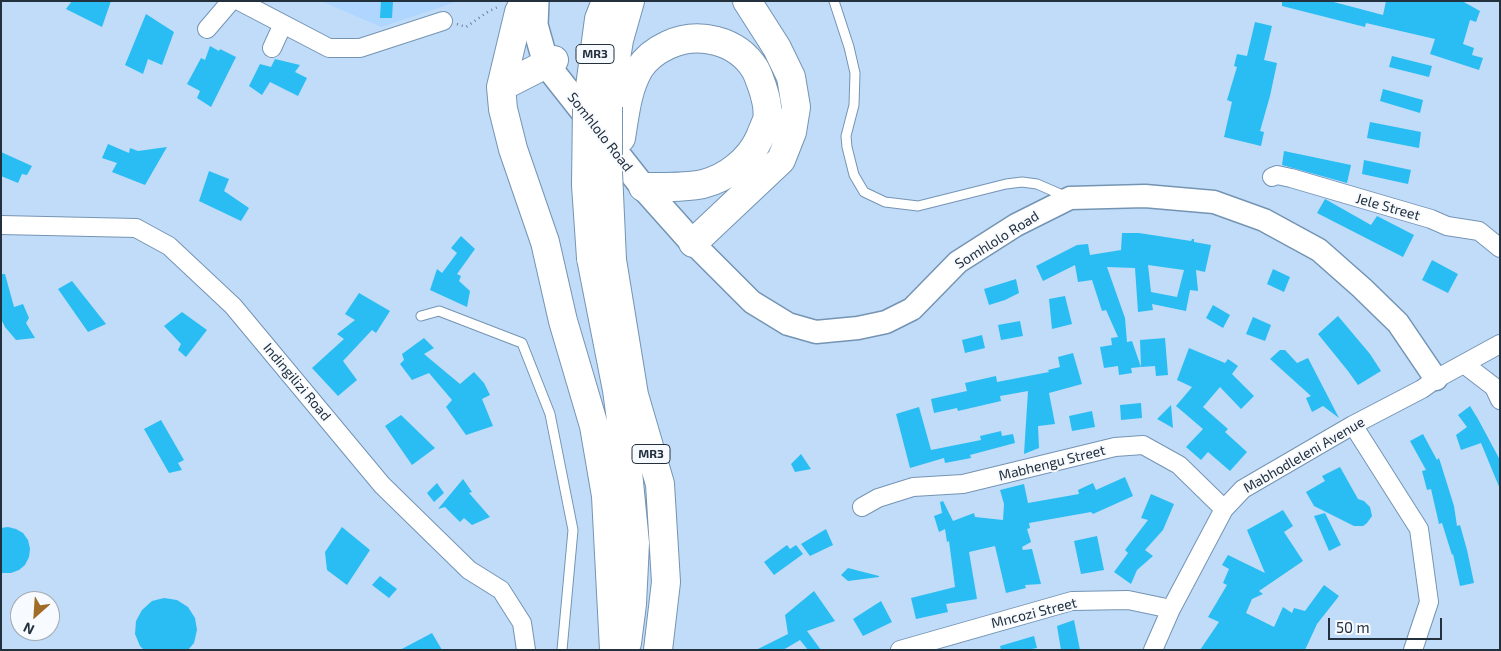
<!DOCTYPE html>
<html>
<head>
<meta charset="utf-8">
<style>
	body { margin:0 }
	#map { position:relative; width:1501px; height:651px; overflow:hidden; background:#c1dcf8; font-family:"Exo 2",sans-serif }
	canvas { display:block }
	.frame { position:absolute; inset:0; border:2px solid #23303e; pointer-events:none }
	.north { position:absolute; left:10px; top:591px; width:50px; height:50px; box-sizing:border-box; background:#f7fafe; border:1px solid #a2a9b1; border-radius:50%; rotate:206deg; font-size:14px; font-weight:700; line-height:20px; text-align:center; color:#23303e }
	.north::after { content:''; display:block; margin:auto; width:18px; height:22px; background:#a16c25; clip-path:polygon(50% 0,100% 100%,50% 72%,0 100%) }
	.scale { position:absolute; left:1328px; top:618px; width:114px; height:22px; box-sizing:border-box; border:2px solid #23303e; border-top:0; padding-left:6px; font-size:15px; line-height:18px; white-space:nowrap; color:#23303e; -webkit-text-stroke:4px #f7fafe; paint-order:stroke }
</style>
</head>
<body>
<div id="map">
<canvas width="1501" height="651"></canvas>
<div class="frame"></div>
<div class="north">N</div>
<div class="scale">50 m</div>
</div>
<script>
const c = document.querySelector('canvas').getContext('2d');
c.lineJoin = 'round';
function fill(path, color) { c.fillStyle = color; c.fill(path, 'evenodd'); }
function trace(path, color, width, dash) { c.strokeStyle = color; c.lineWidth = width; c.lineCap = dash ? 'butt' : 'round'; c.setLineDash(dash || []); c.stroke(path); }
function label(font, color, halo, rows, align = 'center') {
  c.font = font + ' "Exo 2",sans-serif'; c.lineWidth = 4; c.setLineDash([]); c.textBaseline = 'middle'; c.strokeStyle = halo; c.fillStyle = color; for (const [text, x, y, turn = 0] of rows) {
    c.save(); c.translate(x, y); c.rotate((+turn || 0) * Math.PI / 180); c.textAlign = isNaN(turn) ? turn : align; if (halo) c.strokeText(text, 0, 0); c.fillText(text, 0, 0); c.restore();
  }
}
fill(new Path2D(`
	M321 1H459L381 27Z`), '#aed6fe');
fill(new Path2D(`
	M72 1H111L102 27 66 9Z
	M381 1H393L392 18H380Z
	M1282 1H1330L1383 15 1386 1H1462L1480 11 1476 22 1470 20 1463 44 1474 48 1472 55 1483 58 1479 70 1430 54 1435 39 1366 23 1365 27 1282 6Z
	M146 14 174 32 162 65 148 59 143 74 125 65Z
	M1255 22 1272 26 1264 60 1277 63 1270 96 1260 131 1264 132 1261 146 1224 137 1232 102 1227 100 1237 67 1234 66 1237 54 1247 56Z
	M210 46 219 51 220 49 236 57 211 107 197 98 200 91 187 84 201 58 205 60Z
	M1392 56 1432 66 1429 77 1389 67Z
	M275 59 300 65 295 72 307 78 298 96 270 82 262 95 249 86 260 64 271 67Z
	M1383 89 1423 100 1420 113 1380 101Z
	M1370 122 1421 132 1419 148 1367 138Z
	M108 144 129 153 130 148 138 151 167 147 145 185 112 172 117 163 102 158Z
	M1284 151 1351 165 1347 183 1282 165Z
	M1 152 32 166 27 175 22 174 18 183 1 176Z
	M1364 160 1411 170 1408 184 1362 174Z
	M209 171 229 179 224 191 249 208 241 221 199 201Z
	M1325 199 1371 225 1377 216 1414 235 1403 257 1317 213Z
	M1122 233H1139L1191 241 1192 239H1194V242L1211 245 1205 272 1196 270 1198 291 1190 290 1186 311 1152 304 1153 310 1138 312 1135 268 1107 267 1125 318 1127 342 1132 341 1141 367 1131 368 1132 373 1119 375 1118 366 1104 368 1100 347 1112 345 1111 338 1118 337 1106 310 1102 311 1092 280 1078 282 1075 265 1043 281 1036 266 1077 245 1088 244 1090 255 1121 250ZM1148 265 1184 270 1177 297 1151 292Z
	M461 236 475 249 457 274 461 276 459 281 470 291 467 307 430 290 437 269 442 273 457 253 451 248Z
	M1432 260 1458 274 1448 293 1422 280Z
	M1273 269 1290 277 1284 292 1267 284Z
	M1 274H5L14 307 23 304 29 318 26 323 35 338 16 340 5 327 1 319Z
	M1016 279 1019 293 1005 300 989 305 984 289Z
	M72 281 106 324 88 332 58 289Z
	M359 293 390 311 376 333 372 330 343 361 357 380 338 396 312 368 344 339 337 334 355 320 345 314Z
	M1065 296 1072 324 1052 329 1049 299Z
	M1213 305 1230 315 1223 328 1206 318Z
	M182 312 207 330 186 357 178 350 181 344 164 326Z
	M1338 316 1370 354 1381 371 1358 385 1348 371 1318 334Z
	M1253 317 1271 325 1265 341 1246 334Z
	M1020 321 1023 336 1001 340 998 325Z
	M982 335 985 348 965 353 962 340Z
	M424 338 434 348 424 354 460 384 474 372 484 383 490 395 482 399 493 426 466 435 446 407 452 400 429 373 412 380 400 364 404 360 402 354Z
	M1165 338 1168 375 1156 376 1155 366 1141 367 1140 340Z
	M1189 348 1225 363 1228 359 1238 366 1232 374 1254 396 1241 409 1220 387 1203 407 1228 429 1225 432 1247 452 1230 471 1208 452 1201 460 1186 447 1203 429 1176 406 1192 387 1177 380Z
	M1280 350H1285L1297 363 1308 358 1339 418 1323 406 1312 412 1306 398 1311 396 1270 359Z
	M1073 353 1082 384 1049 393 1055 424 1038 426 1039 448 1024 454 1028 391 1000 396 1001 401 958 411 957 408 934 413 931 399 967 391 965 383 996 376 997 382 1049 372 1048 370 1060 367 1058 357Z
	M1141 403 1142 418 1121 420 1120 405Z
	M1171 405 1173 428 1157 419Z
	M1470 406 1478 419 1500 460V489L1481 443 1461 450 1456 435 1467 427 1458 415Z
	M919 407 931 450 981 440 980 436 1001 431 1002 436 1013 434 1015 443 970 455 971 458 945 463 944 458 910 468 896 414Z
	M1092 411 1095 427 1072 431 1069 416Z
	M401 415 435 448 412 465 385 426Z
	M161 420 184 460 178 463 182 470 169 473 144 429Z
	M1423 434 1437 460 1439 458 1454 506 1457 526 1460 525 1467 550 1474 583 1460 586 1453 554 1452 555 1442 523 1439 524 1431 489 1427 490 1422 471 1426 470 1410 441Z
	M801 454 811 469 795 472 791 464Z
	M1340 467 1358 499 1364 501 1370 507 1372 516 1367 523 1363 526H1354L1314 506 1306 492 1325 481 1322 476Z
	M1125 477 1133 496 1093 514 1091 512 1029 523 1030 528 1027 529 1031 542 1022 547 1023 550 1032 549 1041 584 1025 585 1026 588 1006 593 995 546 969 552 977 599 946 604 948 612 916 619 911 598 955 587 949 541 947 542 945 529 939 532 934 516 942 513 940 502 943 501 953 521 974 513 975 517 1003 520 1004 504 1000 490 1024 484 1028 503 1079 494 1078 490 1093 483 1096 490Z
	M463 479 472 492 469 493 490 517 472 525 464 518 460 522 445 507 438 509Z
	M437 483 444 493 434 502 427 493Z
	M1151 494 1174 504 1163 530 1145 550 1153 556 1137 570 1131 584 1114 572 1128 553 1125 550 1148 520 1141 518Z
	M1283 510 1293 526 1284 532 1303 561 1259 591 1263 594 1252 599 1246 613 1274 627 1283 607 1292 613 1294 608 1305 611 1324 585 1339 596 1317 624 1305 650H1200L1219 622 1208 617 1227 585 1223 583 1229 569 1222 565 1228 555 1265 573 1247 530Z
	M1325 513 1341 545 1329 551 1314 516Z
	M8 527 16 529 23 533 28 540 30 549 29 557 25 565 19 570 11 573H1V528Z
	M342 527 370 550 347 585 327 570 325 552Z
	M826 529 833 545 810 556 801 544Z
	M1097 536 1104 570 1081 574 1074 541Z
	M787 545 790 549 796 545 803 554 774 575 764 562Z
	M848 568 879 576V577L848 581 841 575Z
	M380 576 397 589 389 598 372 585Z
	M814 591 835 621 807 631 821 650H808L800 640 783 650H756L788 634 785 615Z
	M164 598 177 600 188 607 195 618 197 630 194 643 188 650H144L140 646 135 634 136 621 142 610 152 601Z
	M881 601 892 622 863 636 853 619Z
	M1074 620 1080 650H1061L1057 626Z
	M432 633 442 650H400Z
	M1034 636 1037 648 1026 650H1001L1000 646Z`), '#29bdf3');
const service = new Path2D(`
	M834 1 849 47 855 73 854 105 846 136 847 147 854 175 864 192 885 202 918 206 1006 184 1022 182 1037 184 1067 197
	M421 316 439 311 522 343 550 414 573 530 562 650`);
const minor = new Path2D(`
	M239 1 329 48H360L443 21
	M207 29 231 1
	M272 48 283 24
	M1272 177 1277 175 1291 178 1431 219 1447 226 1479 231 1500 248
	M1 225 136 228 169 246 233 306 382 485 469 570 501 590 522 623 526 650
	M1464 364 1494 387 1500 400
	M1353 425 1419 529 1429 602 1413 650
	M862 507 878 498 913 487 963 484 1115 447 1143 445 1179 465 1224 509
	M900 650 1072 601 1128 600 1171 609
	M1153 650 1171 609 1224 509 1243 489 1353 425 1422 389 1436 379 1500 344`);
const tertiary = new Path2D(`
	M693 243 752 302 788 324 816 332 858 328 886 322 912 309 958 262 1016 225 1070 198 1145 196 1214 202 1264 220 1319 250 1362 288 1398 323 1436 379`);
const secondary = new Path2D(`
	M536 1 535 25 546 64 643 187 693 243`);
const motorway = new Path2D(`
	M525 1 519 12 501 87 503 109 513 149 545 242 563 321 594 426 606 496 614 650
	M501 87 554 60
	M608 107 619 40 630 1
	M587 109 599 19 606 1
	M621 138C625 114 627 90 639 69 646 58 657 50 668 45 698 31 737 40 755 69 758 74 760 81 762 86 765 95 769 110 767 120 765 125 762 132 760 137 750 160 727 178 703 184 684 188 663 187 643 187
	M693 243 781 160 792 132 796 107 791 77 777 48 747 1
	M591 258 617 390 628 472 635 543 632 604 627 643
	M612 260 634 395 660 484 666 582 658 650`);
trace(service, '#7494b4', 11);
trace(minor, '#7494b4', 20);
trace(tertiary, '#7494b4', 25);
trace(secondary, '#7494b4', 28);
trace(motorway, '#7494b4', 30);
trace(new Path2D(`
	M457 24 466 27 489 11 498 7`), '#6b7e93', 2.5, [1, 4]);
trace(service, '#fff', 9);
trace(minor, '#fff', 18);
trace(tertiary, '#fff', 22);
trace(secondary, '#fff', 25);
trace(motorway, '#fff', 28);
const motorwayBridge = new Path2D(`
	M608 107V172L612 260
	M587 109 586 185 591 258`);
trace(motorwayBridge, '#7494b4', 30, []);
trace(motorwayBridge, '#fff', 28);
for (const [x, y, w] of [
	[595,54,38],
	[651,454,38]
]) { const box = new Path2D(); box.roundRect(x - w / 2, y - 9.5, w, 19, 4); c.fillStyle = '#f7fafe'; c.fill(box); trace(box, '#23303e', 1); }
label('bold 12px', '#23303e', null, [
	["MR3",595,54],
	["MR3",651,454]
]);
label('14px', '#23303e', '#f7fafe', [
	["Somhlolo Road",600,132,52],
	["Jele Street",1388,207,16],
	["Somhlolo Road",997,240,-32],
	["Indingilizi Road",297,382,50],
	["Mabhodleleni Avenue",1304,455,-30],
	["Mabhengu Street",1052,463,-14],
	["Mncozi Street",1034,613,-14]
]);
</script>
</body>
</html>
